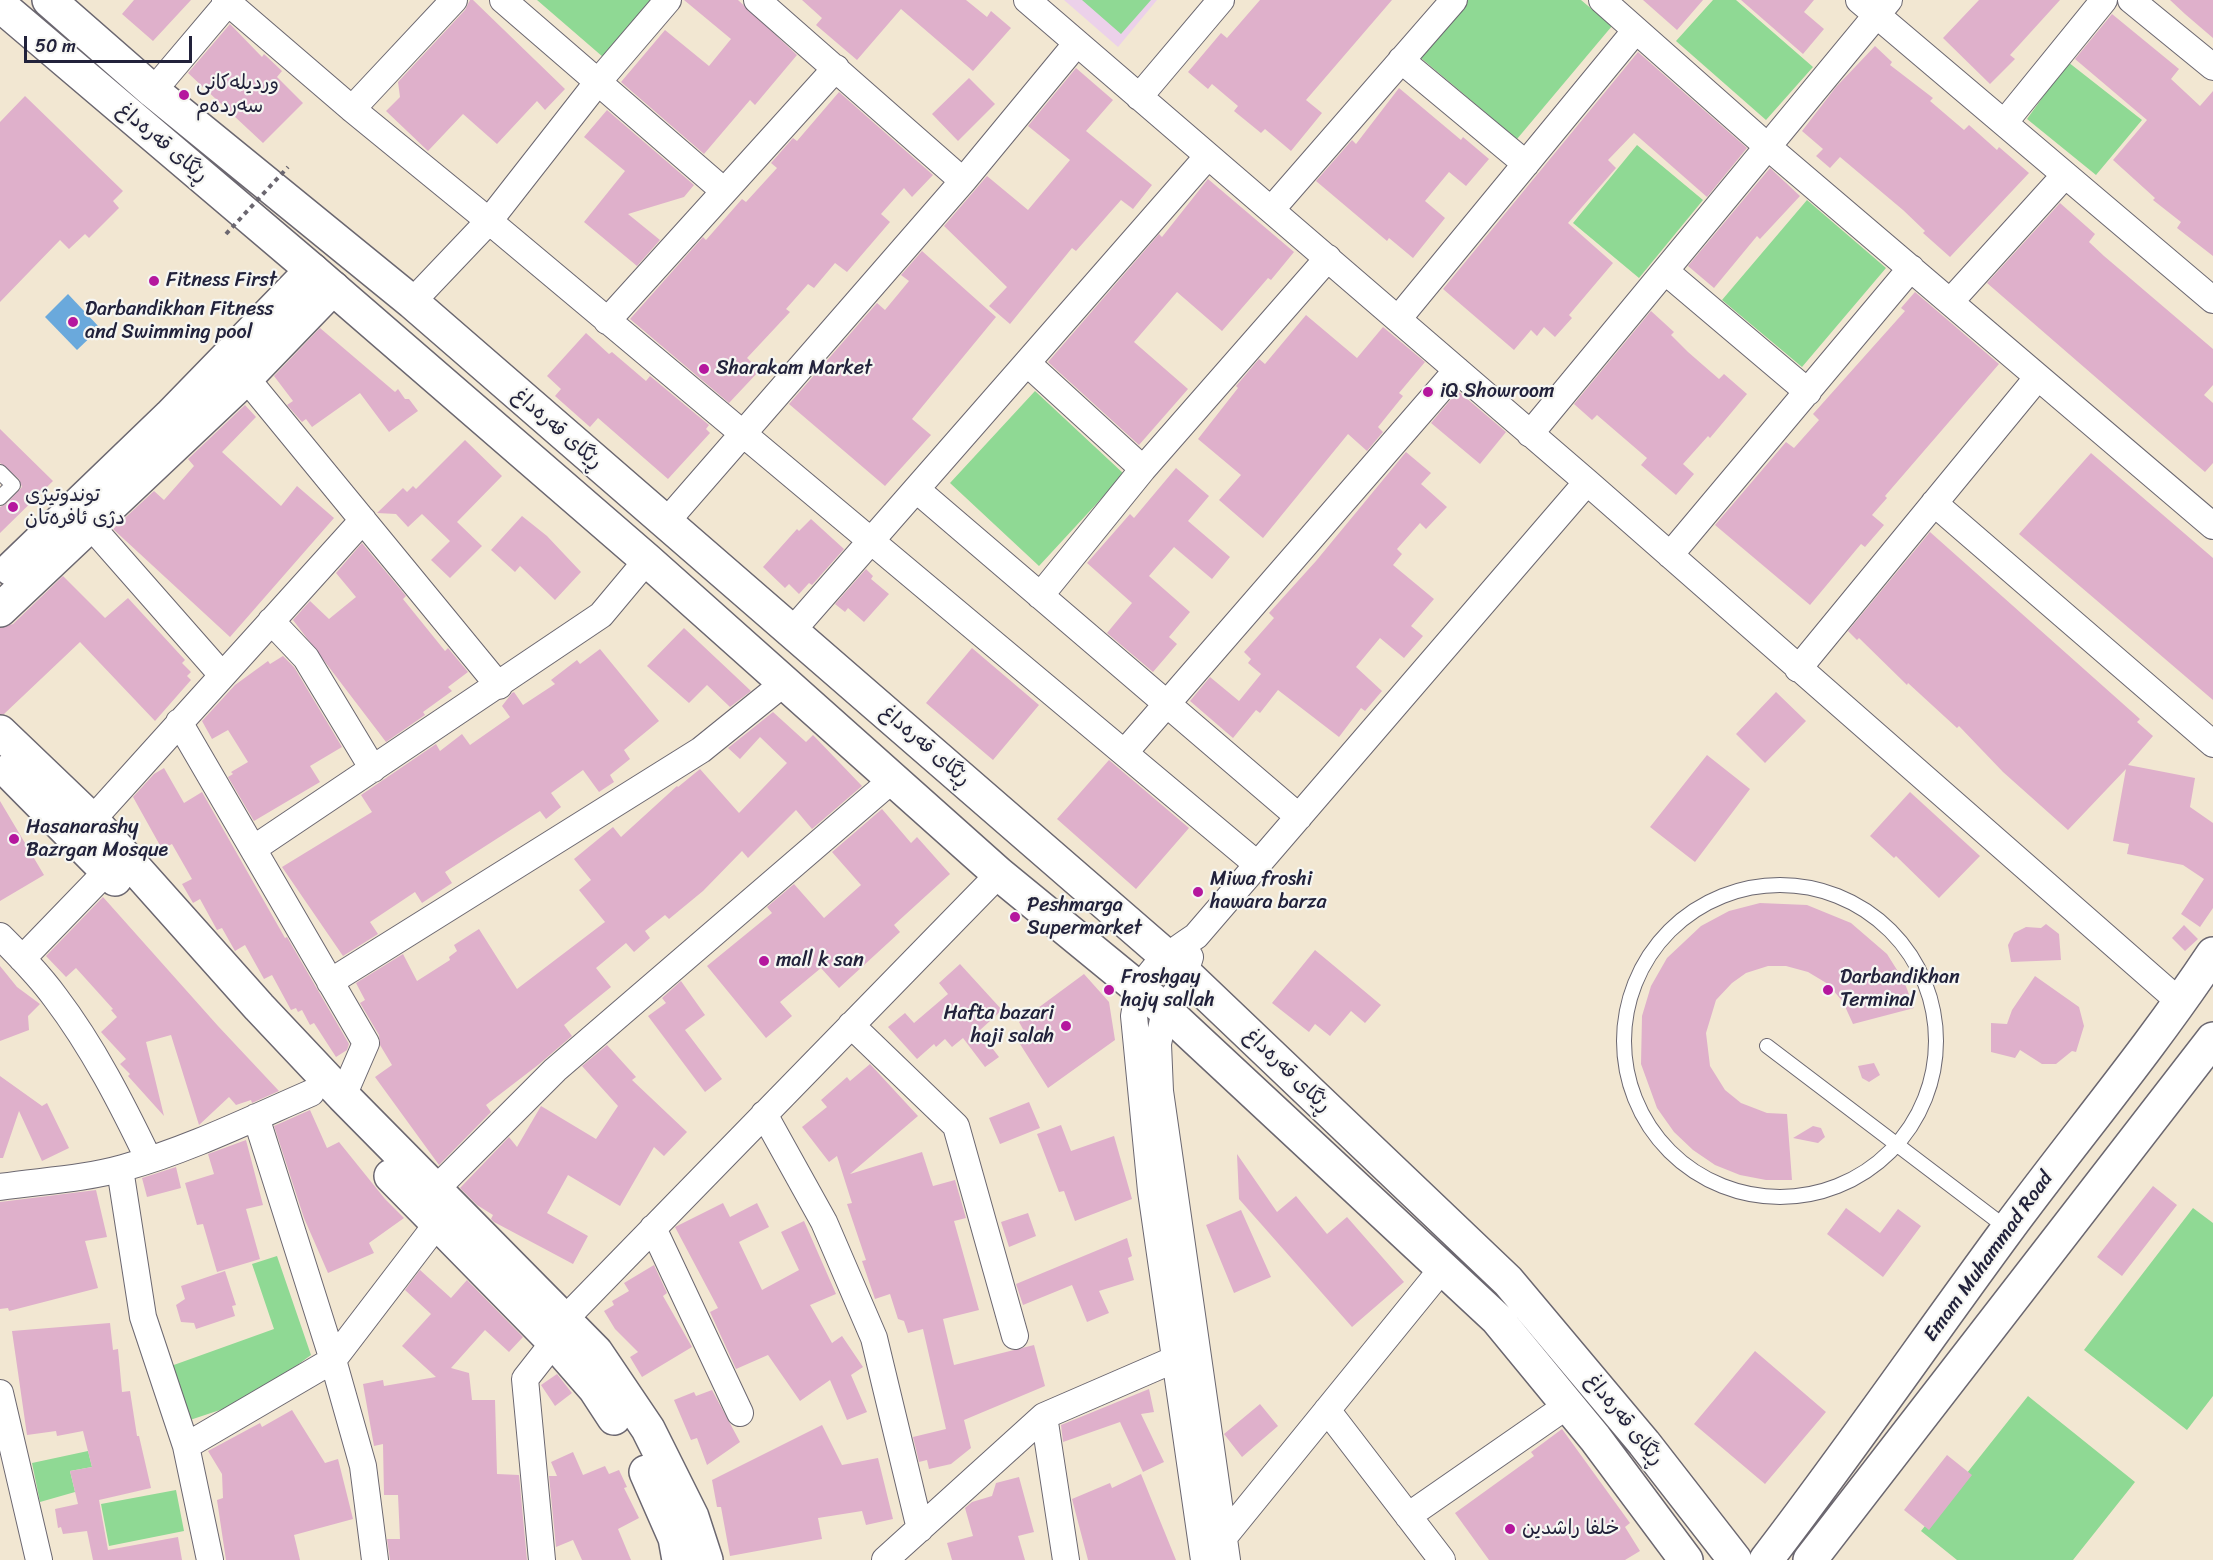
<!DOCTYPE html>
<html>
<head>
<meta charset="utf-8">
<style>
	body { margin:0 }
	#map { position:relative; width:2213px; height:1560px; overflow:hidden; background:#f2e7d2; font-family:Sriracha,sans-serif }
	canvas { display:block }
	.scale { position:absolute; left:24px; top:36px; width:168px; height:27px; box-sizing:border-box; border:3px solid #22223b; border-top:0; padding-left:8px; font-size:18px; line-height:21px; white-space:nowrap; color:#22223b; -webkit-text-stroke:4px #f6f6f2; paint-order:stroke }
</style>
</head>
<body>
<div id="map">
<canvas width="2213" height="1560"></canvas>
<div class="scale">50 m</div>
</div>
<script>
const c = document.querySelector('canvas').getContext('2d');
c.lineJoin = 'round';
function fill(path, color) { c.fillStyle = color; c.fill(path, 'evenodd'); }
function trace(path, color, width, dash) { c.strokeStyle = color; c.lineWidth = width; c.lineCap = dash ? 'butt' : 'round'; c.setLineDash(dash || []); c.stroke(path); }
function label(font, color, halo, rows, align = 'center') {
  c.font = font + ' Sriracha,"Playpen Sans Arabic",sans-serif'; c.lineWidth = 4.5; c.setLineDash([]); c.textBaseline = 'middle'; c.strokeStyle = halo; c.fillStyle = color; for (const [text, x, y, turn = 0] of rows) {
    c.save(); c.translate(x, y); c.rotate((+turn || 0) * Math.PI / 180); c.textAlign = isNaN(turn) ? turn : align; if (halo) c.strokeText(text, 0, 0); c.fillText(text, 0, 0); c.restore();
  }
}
fill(new Path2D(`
	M1064 0H1157L1118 47Z`), '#ecd1ea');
fill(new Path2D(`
	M537 0H653L603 57Z
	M1082 0H1151L1121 34Z
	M1460 0H1581L1612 26 1517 139 1415 53Z
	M1713 0H1736L1813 67 1766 120 1676 41Z
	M2068 62 2142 120 2096 175 2027 119Z
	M1637 145 1703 200 1639 278 1573 223Z
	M1807 200 1886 268 1802 367 1722 300Z
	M1035 391 1124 474 1039 566 950 483Z
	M2193 1208 2213 1223V1396L2187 1430 2084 1350Z
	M277 1256 311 1355 250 1400 190 1420 171 1366 274 1329 252 1264Z
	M2028 1396 2135 1482 2073 1560H1957L1921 1531Z
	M88 1451 92 1467 70 1471 75 1492 40 1502 32 1463Z
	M176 1490 184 1531 109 1546 101 1504Z`), '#8fd994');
fill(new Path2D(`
	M68 294 100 328 77 350 45 317Z`), '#6aa9dc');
fill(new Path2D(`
	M134 0H191L153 41 122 14Z
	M470 0H473L565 89 545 110 537 101 497 144 463 114 428 151 386 111 400 97 398 82 465 10Z
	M684 0H738L797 55 755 105 750 100 704 154 621 82 665 30 709 66 731 39Z
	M802 0H966L987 17 991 11 1011 28 973 71 901 9 857 60 816 25 822 18Z
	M1260 0H1392L1306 100 1322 113 1291 151 1265 129 1261 133 1234 111 1238 106 1212 84 1208 89 1188 72 1221 33 1227 38Z
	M1643 0H1703L1677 30Z
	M1741 0H1814L1804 12 1824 29 1803 54Z
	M1979 0H2060L2010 55 2015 59 1990 84 1943 38Z
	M2170 0H2213V38L2185 14Z
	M2112 14 2179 69 2171 79 2200 106 2213 91V256L2177 228 2181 222 2153 200 2155 198 2113 160 2147 120 2075 59Z
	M230 24 262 57 264 54 282 71 277 77 303 103 263 143 188 73Z
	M1875 46 1892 62 1890 65 1933 98 1930 101 1964 130 1969 125 1997 150 1999 147 2029 173 1950 257 1923 233 1925 231 1903 210 1840 157 1830 168 1816 156 1823 149 1802 131 1836 87Z
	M1638 52 1747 148 1707 197 1634 133 1608 160 1616 168 1568 223 1613 263 1569 315 1572 318 1555 337 1544 327 1537 336 1531 330 1514 350 1443 289Z
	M1076 68 1113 100 1086 131 1152 185 1133 209 1121 200 1076 251 1072 248 1010 324 989 306 1007 287 944 226 987 176 1028 210 1070 160 1028 126Z
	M969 78 995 104 958 141 932 114Z
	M1399 88 1461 140 1463 137 1489 159 1466 186 1449 172 1425 201 1445 218 1413 258 1389 238 1387 241 1316 181 1352 140 1356 144Z
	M839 92 933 175 912 197 904 188 881 214 890 222 847 272 835 263 814 288 808 284 786 309 790 312 747 358 760 370 729 403 630 319 703 237 706 240 742 199 746 202 777 168 771 163 793 138 797 141Z
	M25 96 123 191 113 201 119 208 89 238 85 234 69 249 60 240 0 302V122Z
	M607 110 694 185 684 197 628 214 660 240 637 266 584 222 625 171 584 137Z
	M1770 168 1800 196 1760 239 1757 236 1714 288 1688 266Z
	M1208 179 1294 252 1271 280 1268 278 1222 331 1177 292 1134 342 1188 389 1139 445 1048 362 1159 234 1162 237Z
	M2060 203 2095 234 2089 242 2104 256 2213 349V385L2204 395 2213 403V463L2205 472 1987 283Z
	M922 251 996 317 912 419 931 435 885 486 789 404 877 303 885 310 909 281 901 275Z
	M1915 292 1999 364 1885 496 1887 498 1872 515 1884 525 1865 547 1861 544 1810 605 1715 525 1786 442 1794 448 1819 420 1813 414 1905 311 1901 308Z
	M1651 311 1674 332 1671 335 1688 352 1719 379 1724 374 1747 394 1710 438 1708 436 1683 464 1694 474 1676 495 1641 465 1647 458 1597 415 1592 420 1574 404Z
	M1306 315 1357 358 1383 327 1425 362 1399 393 1403 396 1378 427 1383 432 1367 451 1348 434 1263 538 1219 500 1241 475 1198 439 1238 388 1236 386 1259 359 1265 364Z
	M320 328 395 392 398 389 405 399H409L418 411 389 432 360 393 312 427 306 419 302 422 287 405 293 401 274 376Z
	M586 333 609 354 612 352 646 381 650 376 709 425 706 429 710 433 668 479 598 418 590 427 555 396 561 389 547 376Z
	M1458 391 1506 432 1480 464 1431 423Z
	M245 405 256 417 222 452 281 506 297 486 334 518 230 637 113 529 154 491 164 500 194 466 188 459Z
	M0 429 53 481 0 533V507L6 504 22 487 19 479 0 463Z
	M465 440 502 476 457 522 482 546 450 578 431 560 450 541 422 514 408 527 396 514 377 513 403 488 407 492 413 486 416 489Z
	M1406 452 1431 473 1421 484 1447 507 1426 529 1420 523 1397 549 1402 554 1393 565 1434 599 1411 626 1423 636 1404 658 1380 638 1356 667 1382 691 1365 711 1361 708 1339 737 1278 690 1260 713 1256 710 1233 738 1190 701 1210 677 1239 701 1261 674 1248 663 1251 659 1244 652 1274 618 1269 613 1316 561Z
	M2091 453 2213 558V700L2019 534Z
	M1176 468 1209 496 1188 521 1230 557 1212 579 1174 547 1149 576 1190 612 1169 637 1177 644 1153 672 1107 633 1132 603 1087 563 1130 514 1134 518Z
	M522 516 547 536 581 572 555 600 520 566 515 572 491 550Z
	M811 519 844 549 812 585 809 583 799 594 789 584 785 588 763 567 797 529 799 531Z
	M1930 532 2140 719 2137 722 2153 736 2128 765 2195 778 2190 807 2213 823V908L2200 927 2181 914 2204 879 2183 865 2127 854 2129 844 2113 841 2126 769 2068 830 2003 772 1959 726 1957 728 1908 683 1907 685 1859 638 1857 640 1848 631Z
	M362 543 406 596 403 599 445 651 448 648 468 672 448 687 452 691 423 712 425 715 386 742 293 620 310 601 329 619 356 597 336 573Z
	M866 569 873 576 871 579 889 594 864 622 848 608 845 612 835 604Z
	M63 576 105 618 128 598 185 660 182 663 191 672 187 676 191 680 155 721 80 642 4 714H0V628L13 624Z
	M684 628 751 691 730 707 707 685 689 703 647 666Z
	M972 648 1039 705 993 760 926 703Z
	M600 649 659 721 624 750 630 759 610 775 614 782 599 792 583 770 551 793 561 807 546 819 540 811 445 872 452 883 422 903 415 892 370 922 378 934 343 956 282 867 372 812 361 795 436 744 440 751 462 734 470 745 510 717 502 706 512 693 514 692 523 705 555 684 551 680 577 660 580 664Z
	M283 656 294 667 342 747 310 766 320 782 254 821 228 777 233 774 231 772 248 762 228 730 212 739 202 721 235 685 268 661 270 664Z
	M1776 692 1806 721 1765 763 1736 734Z
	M773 712 806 742 813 735 862 786 812 829 796 810 748 858 742 851 703 891 669 919 665 915 645 931 650 938 634 952 626 943 596 968 611 987 564 1025 572 1036 538 1065 486 1105 491 1112 439 1165 375 1077 392 1065 380 1045 379 1035 360 1003 365 1000 356 983 403 954 417 981 450 960 449 957 457 951 454 945 479 929 517 989 605 922 579 890 591 880 574 859 613 827 621 837 677 786 678 787 700 769 739 813 787 763 760 737 740 759 728 748Z
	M1707 755 1750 789 1695 862 1650 827Z
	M1109 760 1189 828 1136 889 1057 819Z
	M164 768 184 803 202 792 285 938 287 937 349 1044 347 1050 336 1057 314 1023 310 1025 302 1010 298 1012 296 1008 291 1010 272 975 264 979 245 945 235 951 222 928 217 930 200 899 193 903 182 884 192 879 172 844 162 849 133 797 154 774Z
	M1910 792 1980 856 1939 898 1896 856 1894 858 1870 836Z
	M0 801 44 875 0 901Z
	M882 809 911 843 917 837 950 874 894 925 900 932 839 988 821 968 780 1002 792 1016 766 1038 707 966 772 913 767 907 794 884 824 918 861 885 832 852Z
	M103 897 218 1026 279 1091 252 1103 251 1100 236 1105 229 1097 199 1125 171 1035 146 1042 164 1116 128 1076 130 1074 120 1064 126 1059 101 1032 117 1017 111 1010 113 1009 76 968 66 977 46 956Z
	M1760 903 1807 905 1851 923 1887 954 1904 981 1914 1008 1853 1024 1843 1002 1828 984 1808 972 1786 966H1768L1746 973 1732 983 1716 1000 1706 1033 1710 1066 1725 1090 1741 1103 1767 1113 1787 1114 1792 1180H1766L1740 1175 1715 1165 1693 1150 1674 1132 1657 1108 1641 1064 1642 1016 1651 986 1667 958 1701 926 1729 911Z
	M2046 924 2059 934 2061 960 2011 962 2008 945 2014 933 2026 927 2041 928Z
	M2184 925 2198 939 2185 951 2172 938Z
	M1315 950 1381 1005 1365 1023 1351 1011 1330 1036 1315 1024 1309 1032 1272 1003Z
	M960 964 1002 1010 979 1031 999 1057 985 1067 963 1038 952 1047 945 1039 936 1047 934 1044 917 1059 888 1027 905 1013 914 1023 948 994 939 983Z
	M0 966 17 987 40 1004 28 1016 29 1030 0 1041Z
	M1084 974 1109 1002 1115 1040 1048 1088 1020 1044 1028 1038 1019 1022Z
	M2035 976 2079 1007 2084 1026 2076 1052 2072 1051 2056 1064H2042L2020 1050 2015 1058 1991 1052V1023L2007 1024 2012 1010Z
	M681 981 705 1015 685 1030 722 1079 705 1092 648 1016 666 1003 662 998Z
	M607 1045 636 1077 632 1080 687 1132 664 1156 654 1147 620 1206 568 1175 547 1213 588 1236 573 1264 494 1222 491 1219 493 1215 477 1205 460 1188 509 1137 517 1147 541 1106 596 1139 618 1106 582 1066Z
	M1874 1063 1880 1075 1869 1082 1862 1078 1858 1066Z
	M870 1064 918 1116 850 1174 922 1152 933 1186 955 1180 966 1218 954 1221 979 1310 943 1319 954 1365 1034 1345 1045 1386 964 1420 971 1448 951 1464 929 1469 927 1460 919 1462 913 1437 946 1429 923 1329 908 1333 904 1321 898 1319 890 1294 875 1299 862 1261 866 1260 847 1204 852 1203 837 1156 829 1162 802 1127 827 1107 821 1100 847 1077 850 1081Z
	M0 1076 42 1106 47 1103 69 1148 42 1161 19 1111 3 1158H0Z
	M1029 1102 1040 1128 1000 1144 989 1118Z
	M310 1110 327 1148 339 1142 385 1199 404 1218 369 1243 374 1253 328 1273 304 1218 274 1126Z
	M1061 1125 1071 1151 1114 1136 1132 1199 1075 1221 1064 1191 1059 1192 1037 1134Z
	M1813 1126 1821 1128 1825 1137 1818 1143 1793 1138Z
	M246 1140 263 1205 246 1209 260 1259 217 1272 203 1224 197 1225 185 1183 214 1174 208 1154Z
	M1237 1154 1277 1212 1296 1196 1327 1234 1347 1217 1404 1282 1352 1327 1239 1199Z
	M176 1167 181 1188 147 1197 142 1178Z
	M2153 1186 2177 1205 2122 1276 2097 1257Z
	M96 1190 107 1237 85 1241 98 1288 9 1311 8 1308 0 1309V1202Z
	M723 1203 730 1217 757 1203 769 1227 739 1242 762 1290 799 1270 781 1232 804 1221 836 1294 810 1305 832 1343 842 1336 863 1367 851 1375 867 1412 847 1420 830 1380 800 1401 768 1355 736 1369 710 1312 718 1308 675 1227Z
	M1846 1208 1880 1233 1898 1209 1921 1226 1883 1277 1827 1234Z
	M1241 1210 1271 1277 1234 1293 1206 1225Z
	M1028 1213 1036 1236 1009 1247 1001 1222Z
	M1127 1238 1132 1256 1128 1258 1134 1280 1099 1291 1109 1313 1087 1322 1072 1285 1023 1305 1016 1284Z
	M654 1265 667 1293 663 1296 692 1347 642 1377 630 1357 638 1352 615 1329 604 1311 614 1305 612 1301 629 1291 624 1283Z
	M420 1270 451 1298 467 1280 523 1337 509 1352 485 1330 451 1368 469 1373 472 1400H495L497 1474 519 1475 527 1560H390L387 1539H400L398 1495H384L383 1444 374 1446 363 1384 383 1380 384 1386 436 1377 402 1346 431 1314 405 1290Z
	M225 1271 236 1305 232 1306 235 1316 196 1329 194 1323 181 1322 176 1305 185 1299 181 1286Z
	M110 1323 113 1350 118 1349 122 1392 130 1391 137 1436H139L151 1488 99 1500 108 1550 178 1537 182 1560H93L87 1531 63 1534 61 1527 58 1528 55 1509 78 1504 70 1471 92 1467 83 1431 57 1436 56 1431 27 1435 12 1331Z
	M1755 1351 1826 1412 1765 1484 1694 1424Z
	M557 1374 572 1393 555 1406 541 1385Z
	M1149 1389 1154 1412 1141 1414 1164 1462 1143 1472 1120 1422 1063 1442 1061 1425Z
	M712 1390 740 1442 707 1465 697 1438 691 1440 674 1400 694 1392 696 1396Z
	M1260 1404 1278 1426 1242 1457 1224 1434Z
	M292 1410 325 1463 338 1459 353 1519 294 1535 300 1560H226L217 1500 223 1498 222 1474 208 1451 260 1423 262 1427Z
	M822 1425 842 1465 878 1458 893 1519 866 1525 862 1511 818 1518 822 1539 730 1556 721 1507H717L712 1480Z
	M1562 1429 1630 1523 1625 1527 1640 1551 1625 1560H1489L1455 1513 1534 1456 1531 1452Z
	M573 1452 583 1475 605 1466 609 1474 619 1470 627 1487 624 1488 639 1518 618 1529 631 1560H582L573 1540 556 1547 549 1476H557L551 1462Z
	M1947 1455 1972 1475 1929 1530 1904 1510Z
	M1141 1474 1176 1560H1088L1072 1499 1110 1483 1112 1488Z
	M1019 1477 1034 1532 1018 1536 1025 1560H952L947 1543 973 1536 965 1508 972 1502 992 1496 996 1483Z`), '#dfb0cb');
const service = new Path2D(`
	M0 472 13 485 0 498
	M1624 1041a156 156 0 1 1 312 0a156 156 0 1 1-312 0Z
	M1767 1046 2008 1229`);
const minor = new Path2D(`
	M225 0 352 109 489 221 1258 865
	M503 0 724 191
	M757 0 963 181
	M1027 0 1587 482 2181 1003
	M1602 0 1768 147 2213 526
	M1859 0 2213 300
	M2131 0 2213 67
	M1401 60 1526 164
	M153 91 230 0
	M1139 97 1221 0
	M352 109 454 0
	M2004 123 2104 0
	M1271 210 1454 0
	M1665 271 1808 392
	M412 302 489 221 597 83 668 0
	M1950 302 2065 175
	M1398 319 1636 30
	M607 321 836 68
	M1027 363 1143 469
	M246 378 499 686
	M1530 434 1889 0
	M917 490 1299 817
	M1934 503 2213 744
	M666 522 963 181 1077 43
	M90 525 222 675
	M1670 555 1911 268
	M1040 596 1143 469 1328 258
	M271 621 306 658 373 769
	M792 631 1208 156
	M1798 669 2038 377
	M179 722 366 1043 343 1096
	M1125 752 1457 370
	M92 820 363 520
	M253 849 601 615 647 560
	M0 936C19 955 39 975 55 997 93 1047 122 1104 149 1160
	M1190 957 1182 983 1165 1010 1158 1044 1160 1091 1227 1560
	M22 959 108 870
	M330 982 701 750 784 683
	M851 1025 956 1126 1015 1336
	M764 1114 824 1222 874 1338 920 1529
	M256 1117 333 1360 363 1466 375 1560
	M120 1169 143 1317 186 1446 210 1560
	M0 1187C40 1181 84 1179 123 1168 188 1150 249 1120 311 1093
	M436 1189 555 1070 892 780
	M653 1228 740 1413
	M565 1319 999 874
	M0 1393 39 1560
	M1327 1410 1442 1560
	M1044 1416 1066 1560
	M186 1446 333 1360 437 1224
	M1408 1516 1568 1405
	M1224 1537 1442 1269
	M542 1560 525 1379 554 1342
	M885 1560 1044 1416 1187 1354
	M1204 1560 1151 1191 1134 1016C1140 973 1162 959 1196 936L1587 482`);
const tertiary = new Path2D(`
	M11 569 170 416 312 270
	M0 610 246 378 333 288
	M0 732 92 820 259 1007 343 1096 596 1352 648 1429 692 1517 706 1560
	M8 771 115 879
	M391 1176 554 1342 595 1389 614 1418
	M646 1472 675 1538 679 1560`);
const secondary = new Path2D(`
	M1766 1560C1849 1452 1926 1340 2007 1230 2075 1138 2149 1050 2213 954
	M1810 1560 2213 1039`);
const primary = new Path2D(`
	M49 0 153 91 412 302 1173 962 1508 1281 1644 1443 1735 1560
	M0 5 312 270 647 560 999 874 1165 1010 1497 1319 1595 1438 1686 1560`);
trace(service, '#6b6770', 16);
trace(minor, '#6b6770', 28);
trace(tertiary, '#6b6770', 36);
trace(secondary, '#6b6770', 36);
trace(primary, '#6b6770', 36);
trace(service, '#fff', 14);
trace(minor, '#fff', 26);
trace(tertiary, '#fff', 33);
trace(secondary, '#fff', 33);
trace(primary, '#fff', 33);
trace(new Path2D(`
	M226 234 288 167`), '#6b6770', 4, [4.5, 4.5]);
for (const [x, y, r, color] of [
	[184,95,6,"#b5179e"],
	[154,281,6,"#b5179e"],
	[73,322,6,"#b5179e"],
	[704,369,6,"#b5179e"],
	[1428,392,6,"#b5179e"],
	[13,507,6,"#b5179e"],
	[14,839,6,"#b5179e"],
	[1198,892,6,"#b5179e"],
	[1015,917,6,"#b5179e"],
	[764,961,6,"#b5179e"],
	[1109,990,6,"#b5179e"],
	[1828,990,6,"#b5179e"],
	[1066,1026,6,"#b5179e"],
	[1510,1529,6,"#b5179e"]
]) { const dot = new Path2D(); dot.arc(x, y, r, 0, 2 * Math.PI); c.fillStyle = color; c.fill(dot); trace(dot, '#f6f6f2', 2); }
label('20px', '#22223b', '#f6f6f2', [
	["وردیلەکانی",196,84],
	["سەردەم",196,107],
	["Fitness First",166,281],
	["Darbandikhan Fitness",85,310],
	["and Swimming pool",85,333],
	["Sharakam Market",716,369],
	["iQ Showroom",1440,392],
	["توندوتیژی",25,496],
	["دژی ئافرەتان",25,519],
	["Hasanarashy",26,828],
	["Bazrgan Mosque",26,851],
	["Miwa froshi",1210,880],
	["hawara barza",1210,903],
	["Peshmarga",1027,906],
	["Supermarket",1027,929],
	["mall k san",776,961],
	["Froshgay",1121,978],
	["hajy sallah",1121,1001],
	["Darbandikhan",1840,978],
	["Terminal",1840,1001],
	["Hafta bazari",1054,1014,"right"],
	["haji salah",1054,1037,"right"],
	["خلفا راشدين",1522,1529]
], 'left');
label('20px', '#22223b', '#f6f6f2', [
	["ڕێگای قەرەداغ",162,143,40],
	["ڕێگای قەرەداغ",557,429,41],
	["ڕێگای قەرەداغ",925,746,41],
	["ڕێگای قەرەداغ",1287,1071,44],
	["Emam Muhammad Road",1989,1257,-54],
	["ڕێگای قەرەداغ",1624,1420,51]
]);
</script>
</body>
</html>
